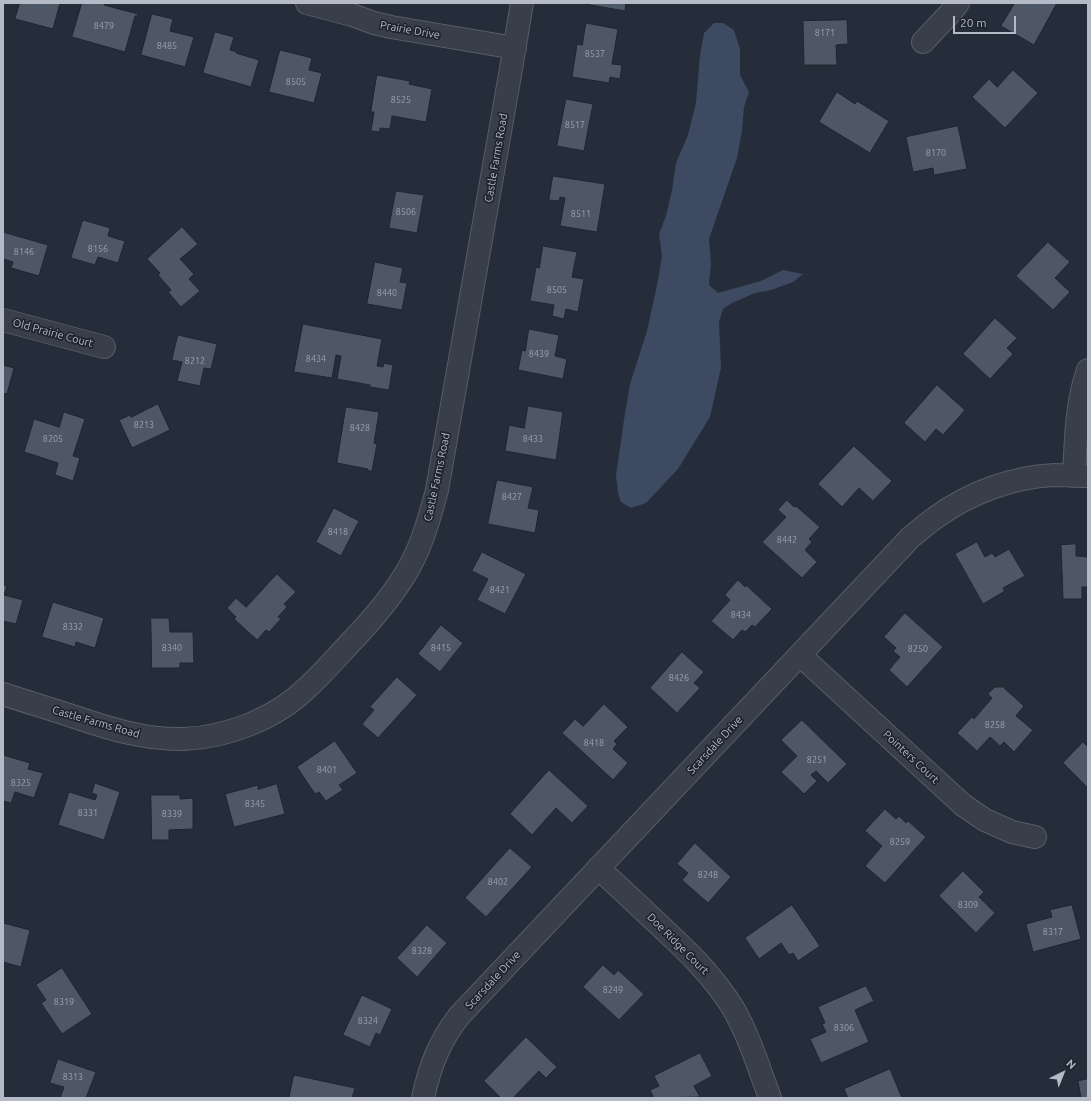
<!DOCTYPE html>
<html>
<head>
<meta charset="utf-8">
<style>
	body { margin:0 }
	#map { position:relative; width:1091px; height:1101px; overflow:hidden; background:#252d3a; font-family:Ubuntu,sans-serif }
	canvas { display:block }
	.frame { position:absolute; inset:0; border:4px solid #b4bac6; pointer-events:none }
	.north { position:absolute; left:1043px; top:1053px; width:40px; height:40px; -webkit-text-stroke:3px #1e242f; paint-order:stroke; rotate:43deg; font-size:11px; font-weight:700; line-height:16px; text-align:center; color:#b4bac6 }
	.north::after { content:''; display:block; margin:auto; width:14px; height:18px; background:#b4bac6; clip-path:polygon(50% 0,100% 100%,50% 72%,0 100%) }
	.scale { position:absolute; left:953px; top:16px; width:63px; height:18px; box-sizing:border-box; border:2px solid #b4bac6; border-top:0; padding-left:5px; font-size:12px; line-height:14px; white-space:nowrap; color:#b4bac6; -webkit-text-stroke:3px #1e242f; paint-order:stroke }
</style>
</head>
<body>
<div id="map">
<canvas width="1091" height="1101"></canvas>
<div class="frame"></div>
<div class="north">N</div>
<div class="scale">20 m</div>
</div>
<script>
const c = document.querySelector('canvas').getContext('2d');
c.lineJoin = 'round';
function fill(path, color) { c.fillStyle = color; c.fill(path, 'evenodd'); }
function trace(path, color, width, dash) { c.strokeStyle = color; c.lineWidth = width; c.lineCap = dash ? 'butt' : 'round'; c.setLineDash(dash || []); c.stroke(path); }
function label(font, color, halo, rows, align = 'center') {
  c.font = font + ' Ubuntu,sans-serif'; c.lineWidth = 3.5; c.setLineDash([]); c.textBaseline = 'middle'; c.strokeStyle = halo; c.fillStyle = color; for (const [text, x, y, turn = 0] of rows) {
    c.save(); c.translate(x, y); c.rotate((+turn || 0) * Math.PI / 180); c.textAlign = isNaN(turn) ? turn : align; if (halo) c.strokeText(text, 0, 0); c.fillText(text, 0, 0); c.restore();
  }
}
fill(new Path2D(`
	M714 23H723L734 30 740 49V75L749 92 744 107 742 131 737 158 709 239 711 263 709 285 718 293 761 281 783 270 807 275 803 274 793 282 771 290 755 293 732 303 723 309 719 322 721 368 710 417 678 469 646 503 631 508 621 502 618 493 616 475 625 413 630 384 647 331 657 285 662 256 659 234 666 216 672 190 676 163 688 135 696 103 700 55 704 33Z`), '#3d4a61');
const building = new Path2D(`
	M20 3H60L53 29 15 19Z
	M82 3H105L104 5 138 14 137 16H135L125 52 72 37Z
	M585 3H626L625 11 585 4Z
	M1015 3H1057L1034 45 1001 26Z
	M152 14 173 19 170 31 194 37 185 67 141 55Z
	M847 20 848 44 836 45 837 65H804L803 21Z
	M586 23 618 29 612 64 622 65 620 79 610 77 609 83 572 77 577 44 582 45Z
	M215 32 234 37 230 50 237 52 236 53 259 60 251 87 203 73Z
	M280 50 312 58 309 70 322 73 314 103 269 92Z
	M1013 70 1038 93 1005 128 972 97 989 79 997 87Z
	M377 75 410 81 409 84 432 89 426 122 392 116 390 129 380 128V132L371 131 374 112H371Z
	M837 92 855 104 857 101 889 121 870 153 819 122Z
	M566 99 593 104 584 151 557 146Z
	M958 126 967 169 934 175 933 168 913 172 906 137Z
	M553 176 605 184 597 232 560 226 565 198 560 197 559 201 549 200Z
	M396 191 424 195 417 233 389 228Z
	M83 220 110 228 108 236 125 241 118 263 98 257 95 265 71 258Z
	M182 227 198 244 180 259 194 274 189 279 200 291 181 307 168 292 171 290 158 275 160 273 147 259Z
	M3 232 48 245 39 276 11 268 13 262 3 259Z
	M1048 242 1070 262 1055 278 1070 292 1053 310 1016 276Z
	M543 246 577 252 572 277 584 279 578 312 566 309 564 319 552 316 554 305 530 301 536 267 539 268Z
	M375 262 403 268 400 282 407 283 402 310 367 304Z
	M995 318 1017 338 1007 348 1013 354 990 379 963 354Z
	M303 324 382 339 377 366 383 367 384 363 393 365 389 390 370 387V385L337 379 341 356 336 355 332 378 294 372Z
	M529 329 559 335 555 356 567 359 563 379 518 370 522 350 525 351Z
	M178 335 217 344 211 369 204 368 200 386 177 381 182 362 172 360Z
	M3 365 14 368 7 394 3 393Z
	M937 385 965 410 943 435 936 429 925 442 904 423Z
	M158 404 170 430 132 448 119 420 130 415 131 417Z
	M528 406 563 412 556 460 505 451 509 425 524 428Z
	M346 407 379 412 374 443 377 444 372 471H368V469L337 463Z
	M64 412 85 419 73 456 80 458 73 481 55 475 58 463 24 452 34 419 59 427Z
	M854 446 892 481 873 501 859 488 842 507 818 484Z
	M497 480 533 487 528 508 539 510 535 533 488 524Z
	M787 500 794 507 796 506 820 527 809 539 812 542 805 550 817 562 802 578 762 542 786 517 778 510Z
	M334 508 359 521 341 556 316 542Z
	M977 542 985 557 992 553 995 557 1009 549 1025 576 1003 588 1005 591 983 604 955 554Z
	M1076 544V556L1088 557V587H1082V599H1063L1061 545Z
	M482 552 526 574 505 614 477 600 488 579 472 571Z
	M277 574 296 592 284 604 287 607 278 617 281 619 269 632 266 630 257 640 234 619 236 617 227 608 236 598 246 607Z
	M738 580 745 587 746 585 772 609 755 627 752 625 745 632 742 630 733 640 711 621 730 600 725 595Z
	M3 585 7 586 4 595 23 600 16 624 3 621Z
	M53 602 104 618 95 648 76 642 75 647 42 637Z
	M905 613 943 647 907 687 889 670 900 657 893 651 896 648 884 637Z
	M151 618H169L170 632H193L194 663H180V668H152Z
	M441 625 463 643 440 672 418 654Z
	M682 652 704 672 694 683 700 688 677 713 650 688Z
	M397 677 417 695 378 738 362 724 374 710 370 707Z
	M995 687H1003L1024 706 1016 716 1033 730 1014 752 1004 742 1000 746 990 737 977 751 957 733 972 717 974 719 992 698 988 694Z
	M604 704 628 727 614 741 617 744 613 749 628 763 613 780 562 733 575 719 583 726Z
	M802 720 847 764 828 783 816 771 811 775 817 781 804 794 781 772 797 756 781 740Z
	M335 741 357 773 339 785 343 790 326 801 319 792 315 794 297 767Z
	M1083 742 1088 747V788L1063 763Z
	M3 755 30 763 28 769 43 773 34 798 15 792 11 803 3 801Z
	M549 770 588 806 572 823 556 808 532 835 510 814Z
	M95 783 120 792 104 840 58 825 69 792 95 800 97 795 92 793Z
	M277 784 285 814 234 827 225 794 258 785V789Z
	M151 795H180V799L193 798V829L169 830V840H152Z
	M885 809 896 819 899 816 906 823 908 821 926 837 885 883 865 866 882 846 865 831Z
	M695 843 731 877 708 903 682 880 688 873 677 864Z
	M510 848 532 867 486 917 465 898Z
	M963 871 984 892 979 897 995 913 976 933 939 896Z
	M792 905 820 946 798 961 793 953 789 955 781 943 759 959 745 938Z
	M1072 905 1081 939 1033 952 1026 924 1052 917 1050 910Z
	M3 923 30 930 21 967 3 962Z
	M427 925 447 943 417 977 397 958Z
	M603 965 614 975 618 970 644 994 619 1020 583 987Z
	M62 968 92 1014 62 1034 41 1003 46 1000 36 985Z
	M866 986 874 1001 855 1010 869 1042 821 1063 810 1039 826 1032 822 1024 825 1023 818 1007Z
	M362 995 392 1009 380 1035 376 1033 370 1047 343 1035Z
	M526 1037 557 1067 546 1078 539 1071 513 1098H501L484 1081Z
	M700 1053 712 1076 694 1086 700 1097 654 1098 650 1090 659 1086 654 1076Z
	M58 1059 96 1072 86 1098H60L64 1087 50 1083Z
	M890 1069 902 1098H848L844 1089Z
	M294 1075 355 1088 352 1098H289Z
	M1088 1079V1098H1081L1078 1081Z`);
fill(building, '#4e5765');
trace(building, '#202631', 1);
const minor = new Path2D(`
	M307 3 352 15 374 23 391 27 515 48
	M923 42 952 11 958 3
	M3 320 104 347
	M1074 476C1076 440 1076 404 1088 370
	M800 655 963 805 985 820 1012 832 1035 837
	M3 694C27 702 51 709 75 717 110 729 146 740 184 739 229 737 277 718 309 686 324 672 337 657 351 642 373 619 394 595 410 566 423 542 430 516 437 490L511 69 522 3
	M598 868C618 886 637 904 656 922 685 949 712 974 733 1008 749 1036 759 1068 770 1098
	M423 1098C430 1066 439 1042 459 1016L911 537C919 531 926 524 935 518 969 493 1012 477 1054 475 1065 475 1077 476 1088 476`);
trace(minor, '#575d68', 24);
trace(minor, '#393f4a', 22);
label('9px', '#9aa1ae', null, [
	["8479",104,26],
	["8171",825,33],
	["8485",167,46],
	["8537",595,54],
	["8505",296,82],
	["8525",401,100],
	["8517",575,125],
	["8170",936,153],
	["8506",406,212],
	["8511",581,214],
	["8156",98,249],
	["8146",24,252],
	["8505",557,290],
	["8440",387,293],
	["8439",539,354],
	["8434",316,359],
	["8212",195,361],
	["8213",144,425],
	["8428",360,428],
	["8205",53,439],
	["8433",533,439],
	["8427",512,497],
	["8418",338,532],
	["8442",787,540],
	["8421",500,590],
	["8434",741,615],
	["8332",73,627],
	["8340",172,648],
	["8415",441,648],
	["8250",918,649],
	["8426",679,678],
	["8258",995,725],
	["8418",594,743],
	["8251",817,760],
	["8401",327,770],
	["8325",21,783],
	["8345",255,804],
	["8331",88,813],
	["8339",172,814],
	["8259",900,842],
	["8248",708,875],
	["8402",498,882],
	["8309",968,905],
	["8317",1053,932],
	["8328",422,951],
	["8249",613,990],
	["8319",64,1002],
	["8324",368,1021],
	["8306",844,1028],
	["8313",73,1077]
]);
label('11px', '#b4bac6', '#1e242f', [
	["Prairie Drive",410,30,10],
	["Castle Farms Road",496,158,-80],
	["Old Prairie Court",53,333,15],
	["Castle Farms Road",437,477,-78],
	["Castle Farms Road",96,722,16],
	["Scarsdale Drive",715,745,-47],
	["Pointers Court",911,757,43],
	["Doe Ridge Court",678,944,45],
	["Scarsdale Drive",493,980,-47]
]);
</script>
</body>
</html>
